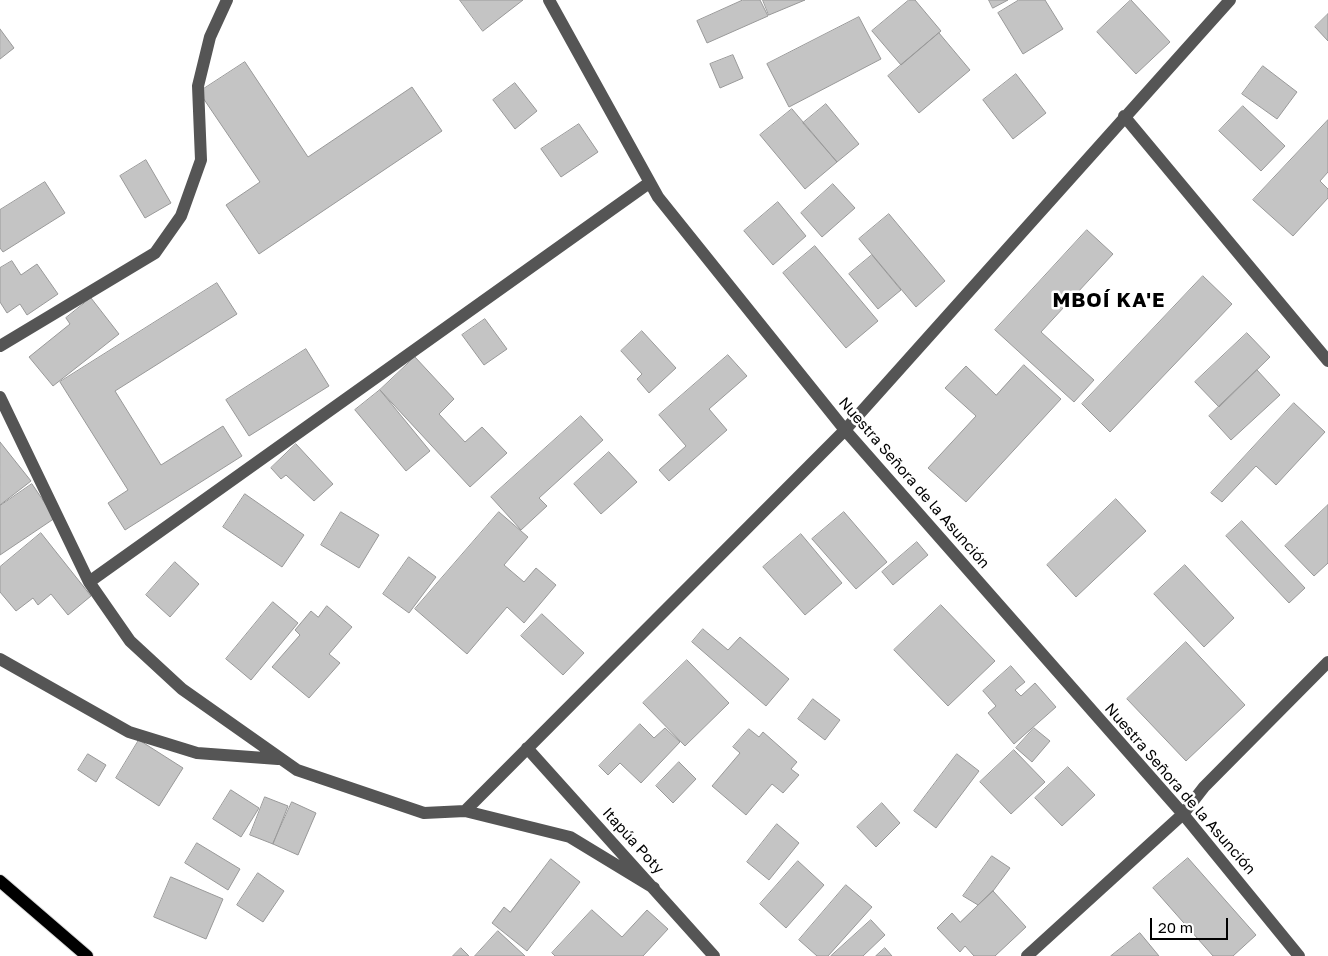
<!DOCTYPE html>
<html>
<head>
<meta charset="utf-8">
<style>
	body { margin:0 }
	#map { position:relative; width:1328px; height:956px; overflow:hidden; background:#fff; font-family:"Golos Text",sans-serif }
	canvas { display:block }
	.scale { position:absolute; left:1150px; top:918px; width:78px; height:22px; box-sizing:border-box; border:2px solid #000; border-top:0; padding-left:6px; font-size:15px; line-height:18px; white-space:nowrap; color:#000; -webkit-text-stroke:4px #fff; paint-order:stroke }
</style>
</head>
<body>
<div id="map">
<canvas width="1328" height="956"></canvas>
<div class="scale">20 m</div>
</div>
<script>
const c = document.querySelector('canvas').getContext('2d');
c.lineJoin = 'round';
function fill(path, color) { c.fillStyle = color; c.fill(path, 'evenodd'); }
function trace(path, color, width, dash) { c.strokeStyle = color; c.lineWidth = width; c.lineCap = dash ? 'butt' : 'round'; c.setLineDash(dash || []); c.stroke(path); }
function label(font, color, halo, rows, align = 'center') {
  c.font = font + ' "Golos Text",sans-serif'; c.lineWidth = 5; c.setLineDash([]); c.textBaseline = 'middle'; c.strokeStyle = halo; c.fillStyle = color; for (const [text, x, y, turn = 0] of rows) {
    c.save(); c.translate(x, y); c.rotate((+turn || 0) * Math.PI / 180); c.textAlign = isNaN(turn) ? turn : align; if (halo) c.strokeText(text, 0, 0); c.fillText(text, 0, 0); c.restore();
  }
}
const building = new Path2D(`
	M460 0H523L483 31Z
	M743 0H760L768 16 707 43 697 21Z
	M763 0H805L769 15Z
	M909 0H915L941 31 901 65 872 31Z
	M989 0H1008L993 8Z
	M1019 0H1045L1063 29 1023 54 998 13Z
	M1131 0 1170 42 1136 74 1097 32Z
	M1328 14V41L1315 27Z
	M859 17 881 59 789 107 767 64Z
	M0 29 14 48 0 59Z
	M939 33 970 70 919 113 888 76Z
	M733 55 743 78 720 88 710 64Z
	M245 62 308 157 412 87 442 131 259 254 226 205 260 182 199 92Z
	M1263 66 1297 92 1277 119 1242 94Z
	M1016 74 1046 113 1013 139 983 100Z
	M515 83 537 111 515 129 493 100Z
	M826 104 859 144 837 162 803 123Z
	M1243 106 1285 146 1261 171 1219 131Z
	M792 109 837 162 805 189 760 135Z
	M1328 120V172L1320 181 1328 189V198L1293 236 1253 200Z
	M579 124 598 152 561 177 541 149Z
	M146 160 171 203 145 218 120 176Z
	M45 182 65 213 3 252 0 248V210Z
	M833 184 855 208 822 237 801 213Z
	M778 202 806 236 773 265 744 231Z
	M889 214 945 281 916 307 859 239Z
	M1087 230 1113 254 1041 332 1094 380 1074 402 995 330Z
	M815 246 878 321 846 348 783 273Z
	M872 255 901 290 878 309 849 274Z
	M12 261 21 275 37 264 58 294 27 315 20 304 7 313 0 302V268Z
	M1203 276 1232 304 1110 432 1082 404Z
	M217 283 237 314 115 391 161 465 223 426 242 456 125 530 108 503 128 490 60 382Z
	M91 298 119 334 53 386 29 357 70 324 66 318Z
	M485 319 507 349 484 365 462 335Z
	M642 331 676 368 649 393 637 379 642 374 621 351Z
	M1247 333 1270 357 1219 407 1195 382Z
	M306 349 329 386 249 436 226 400Z
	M728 355 747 376 709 409 727 430 669 481 659 470 686 446 659 415Z
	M415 357 454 399 439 414 465 442 482 427 507 453 470 487 380 390Z
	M1024 365 1061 399 966 502 928 468 976 416 945 388 966 366 996 395Z
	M1257 370 1280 395 1231 440 1209 416Z
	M380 390 430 451 406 471 355 410Z
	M1294 403 1325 432 1276 485 1256 466 1222 502 1211 493Z
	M581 416 603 440 539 498 547 506 521 530 491 497Z
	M0 442 31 481 0 505Z
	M296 444 333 484 314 501 286 475 281 479 271 468Z
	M609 452 637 482 601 514 574 484Z
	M32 484 55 518 0 555V506Z
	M245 494 304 535 282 567 223 527Z
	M1116 499 1146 531 1076 597 1047 565Z
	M1328 505V563L1314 576 1285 546Z
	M341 512 379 535 359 568 321 545Z
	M499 512 528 537 504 565 524 582 536 568 556 585 524 623 507 607 467 654 415 609Z
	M844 512 887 562 856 589 812 539Z
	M1242 521 1305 588 1289 603 1226 536Z
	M41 533 91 596 68 615 51 594 38 605 33 598 16 611 0 592V567Z
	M801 534 842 583 805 615 763 567Z
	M917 542 928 555 893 585 882 572Z
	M409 557 436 577 409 613 383 594Z
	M175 562 199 584 170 617 146 595Z
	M1185 565 1234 618 1204 647 1154 594Z
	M273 602 298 623 251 680 226 659Z
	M941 605 995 661 948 706 894 650Z
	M327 606 352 627 329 654 340 663 309 698 272 667 300 635 295 630 311 611 318 617Z
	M542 614 584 653 563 675 521 636Z
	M703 629 728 650 740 637 789 679 766 706 692 642Z
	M1186 642 1245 705 1186 761 1127 699Z
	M687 660 729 703 685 746 643 703Z
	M1011 666 1025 682 1015 690 1021 696 1035 683 1056 707 1014 744 988 713 996 706 983 691Z
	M813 699 840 720 825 740 798 719Z
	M640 724 654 738 665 728 680 742 641 783 620 763 608 775 599 766Z
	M1034 728 1050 741 1032 762 1016 748Z
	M749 729 759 737 763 732 797 762 791 769 799 775 783 793 772 784 746 815 712 786 740 753 733 747Z
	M139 740 183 768 159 806 116 778Z
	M1014 750 1045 782 1011 814 980 782Z
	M88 754 106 765 96 782 78 770Z
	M957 754 979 771 936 828 914 811Z
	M679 762 696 779 673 803 656 786Z
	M1068 767 1095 795 1062 826 1035 798Z
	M231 790 259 808 241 837 213 819Z
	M265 797 288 806 273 844 250 835Z
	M292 802 316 813 298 855 273 844Z
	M882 803 900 823 876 847 857 827Z
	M777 824 799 843 769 880 747 862Z
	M197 843 240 869 228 890 185 863Z
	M992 856 1010 868 993 891 978 905 963 896Z
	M1188 858 1256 935 1233 956H1213L1153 888Z
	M551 859 580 882 527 951 492 923 504 907 510 912Z
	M798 861 824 885 786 928 760 904Z
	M258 873 284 891 263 922 237 905Z
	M171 877 223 899 206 939 154 917Z
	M846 885 872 907 828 956H817L799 940Z
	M993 891 1026 927 995 956H974L965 946 960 952 937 928 952 913 960 922Z
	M592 910 622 937 647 910 668 929 643 956H555L552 953Z
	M871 920 885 935 863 956H831Z
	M498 931 525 956H475Z
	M1140 933 1159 956H1111Z
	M461 948 469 956H453Z
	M885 948 892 956H876Z`);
fill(building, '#c4c4c4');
trace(building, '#999', 1);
const major = new Path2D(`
	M0 881 87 956`);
trace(major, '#dbdbdb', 14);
trace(new Path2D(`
	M549 0 658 197 845 430 1183 814 1299 956
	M1124 116 1328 361
	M0 346 155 253 181 216 201 160 198 86 210 37 227 0
	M0 397 89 582 130 641 182 689 297 770 424 813 465 811 570 837 654 888
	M89 582 649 183
	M0 659 129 732 197 753 278 759
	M527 748 714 956
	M465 811 845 430 1230 0
	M1027 956 1183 814 1204 787 1328 662`), '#555', 12);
trace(major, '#000', 12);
label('15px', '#000', '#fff', [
	["Nuestra Señora de la Asunción",914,483,49],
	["Nuestra Señora de la Asunción",1180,789,49],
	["Itapúa Poty",633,841,48]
]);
c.letterSpacing = '1px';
label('bold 20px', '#000', '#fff', [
	["MBOÍ KA'E",1109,301]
]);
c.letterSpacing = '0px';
</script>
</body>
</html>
